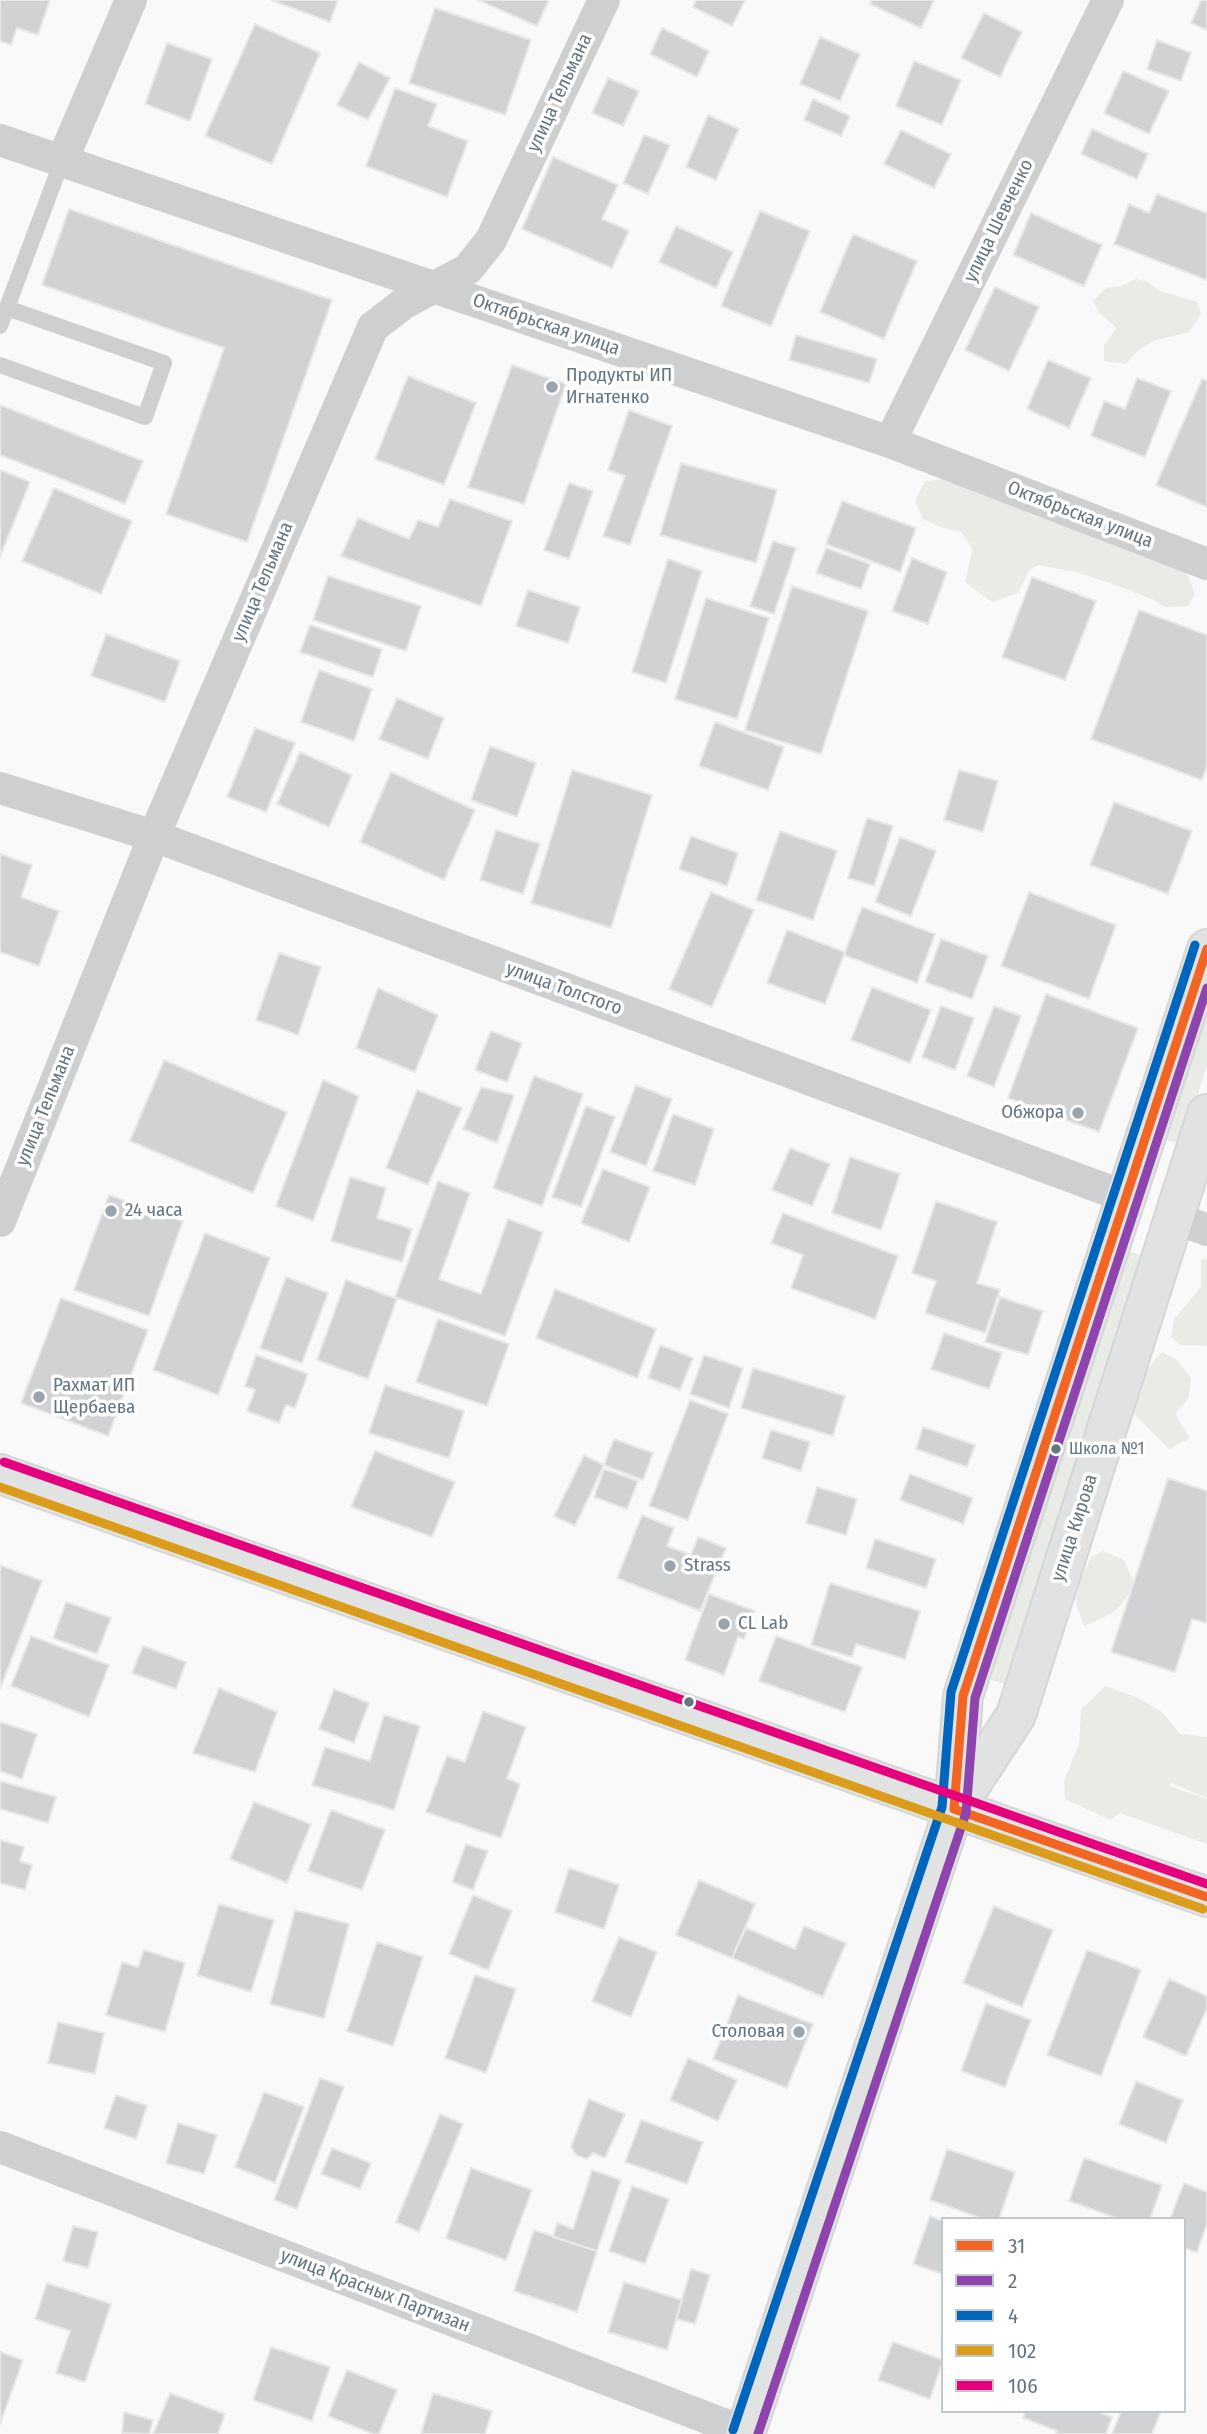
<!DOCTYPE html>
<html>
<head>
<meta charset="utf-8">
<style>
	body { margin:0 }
	#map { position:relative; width:1207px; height:2434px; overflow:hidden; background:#f9f9f9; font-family:"Fira Sans Condensed",sans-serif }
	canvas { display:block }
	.legend { position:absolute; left:941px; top:2217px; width:245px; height:196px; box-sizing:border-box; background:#fff; border:2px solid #c1c8cd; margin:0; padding:9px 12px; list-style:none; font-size:21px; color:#657683 }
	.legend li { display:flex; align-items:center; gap:14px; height:35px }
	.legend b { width:35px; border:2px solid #c1c8cd }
</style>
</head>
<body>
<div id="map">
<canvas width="1207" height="2434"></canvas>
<ul class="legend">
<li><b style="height:9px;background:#f26522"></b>31</li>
<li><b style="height:9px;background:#8e44ad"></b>2</li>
<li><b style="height:9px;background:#0065bd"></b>4</li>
<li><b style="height:9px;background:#da9c1a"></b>102</li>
<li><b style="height:9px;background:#e5007d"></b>106</li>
</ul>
</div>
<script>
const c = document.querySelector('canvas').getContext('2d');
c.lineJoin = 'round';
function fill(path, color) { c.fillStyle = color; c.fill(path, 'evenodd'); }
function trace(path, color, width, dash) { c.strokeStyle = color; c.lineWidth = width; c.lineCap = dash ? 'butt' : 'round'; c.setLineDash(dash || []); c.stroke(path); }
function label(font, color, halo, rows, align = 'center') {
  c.font = font + ' "Fira Sans Condensed",sans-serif'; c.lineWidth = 7; c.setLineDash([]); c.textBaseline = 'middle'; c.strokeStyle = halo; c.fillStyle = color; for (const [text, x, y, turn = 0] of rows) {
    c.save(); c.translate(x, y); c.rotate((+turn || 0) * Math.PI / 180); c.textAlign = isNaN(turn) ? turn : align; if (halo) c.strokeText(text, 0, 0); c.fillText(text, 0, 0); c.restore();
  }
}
fill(new Path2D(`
	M1136 279 1147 282 1160 291 1197 302 1201 314 1189 332C1157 341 1148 337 1126 364L1104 361V345L1117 328 1100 314 1093 301 1106 288 1121 286Z
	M962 477 1105 535 1127 551 1150 552 1169 556 1188 575 1195 594 1188 606 1165 607 1152 599 1107 582 1076 572 1038 565 1029 571 1018 593 992 602 965 582 973 549 961 532 940 527 923 519 915 501 925 481Z
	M1207 986V1064L1183 1145 1160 1138Z
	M1126 1250 1143 1256 1004 1684 986 1678Z
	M1207 1259V1346L1180 1345 1171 1337 1174 1319 1201 1287V1260Z
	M1162 1352 1177 1360 1191 1378 1189 1398 1176 1413 1180 1423 1190 1438 1169 1449C1163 1442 1137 1418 1135 1414 1124 1392 1150 1366 1162 1352Z
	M1103 1551 1124 1560 1134 1583C1120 1613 1113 1613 1084 1626L1076 1603 1079 1582 1091 1557Z
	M1105 1686 1138 1698 1162 1712 1180 1734 1207 1737V1798L1171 1783 1169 1786 1207 1799V1844L1120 1813 1110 1820 1065 1799 1064 1781 1079 1744 1081 1710Z`), '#e8ebe6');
const building = new Path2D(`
	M0 0H50L38 35 17 28 11 45 0 41Z
	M271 0H338L330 22Z
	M478 0H549L537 26Z
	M696 0H745L732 26 693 7Z
	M872 0H934L921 28 870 4Z
	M1201 0H1207V30L1191 23Z
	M435 8 531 40 505 115 409 83Z
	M984 13 1022 32 1000 77 961 58Z
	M255 24 320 53 272 164 205 136Z
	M662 28 709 51 697 77 650 54Z
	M820 37 860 54 840 101 800 84Z
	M1157 40 1191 53 1181 81 1147 69Z
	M167 43 212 59 190 121 145 104Z
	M914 61 961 80 942 125 896 106Z
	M359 62 390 78 368 120 337 105Z
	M1123 71 1169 91 1149 134 1104 113Z
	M608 78 639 91 623 126 592 113Z
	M395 88 437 104 428 126 468 141 447 197 366 166Z
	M813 99 850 116 841 136 804 120Z
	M708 115 739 129 716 180 686 167Z
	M1092 129 1148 154 1137 179 1081 154Z
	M901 130 951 154 934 188 884 164Z
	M644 135 670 145 648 194 623 183Z
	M553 157 618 185 602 219 629 231 612 268 522 229Z
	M1157 194 1207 213V280L1114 244 1129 204 1149 213Z
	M69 209 332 300 247 542 166 514 224 348 42 285Z
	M760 211 810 231 771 326 721 306Z
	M1031 213 1102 245 1084 286 1013 255Z
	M676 226 733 252 716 288 659 262Z
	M853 234 917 261 884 339 820 312Z
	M995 287 1039 307 1009 371 965 350Z
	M796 335 877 359 869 383 789 360Z
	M1048 360 1091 378 1069 428 1027 409Z
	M512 365 566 384 524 504 468 487Z
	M408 376 476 403 444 485 375 459Z
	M1137 378 1171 391 1145 457 1091 436 1104 401 1125 409Z
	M1202 379 1207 381V507L1156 485Z
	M0 405 143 461 125 504 0 455Z
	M629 410 672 426 630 545 603 536 625 476 608 470Z
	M681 463 777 490 756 563 660 535Z
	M0 470 30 482 0 557Z
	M569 483 593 491 569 559 544 550Z
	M54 488 132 521 101 594 22 561Z
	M450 499 512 521 481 606 341 556 358 518 409 539 418 520 438 527Z
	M842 501 916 528 900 572 826 544Z
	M773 541 796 548 774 614 750 606Z
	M826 548 870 564 861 589 816 573Z
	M912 558 947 572 928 624 892 611Z
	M668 559 702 571 666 683 632 672Z
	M328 576 421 606 406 651 313 620Z
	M1032 577 1096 601 1065 680 1002 657Z
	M792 586 868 611 821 754 745 730Z
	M528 590 580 607 568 643 516 626Z
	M706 598 769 618 737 719 675 699Z
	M1139 610 1207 635V766L1202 780 1091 739Z
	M310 625 382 649 373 677 300 652Z
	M106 634 180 661 165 702 91 676Z
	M319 670 372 689 354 741 301 722Z
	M397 698 444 718 428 759 379 739Z
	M715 722 784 747 768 790 699 766Z
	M255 728 295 743 266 812 227 797Z
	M490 746 536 763 517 817 471 800Z
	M300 752 352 775 329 827 277 804Z
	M572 770 652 795 611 928 531 903Z
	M959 770 998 781 983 832 944 820Z
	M391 772 475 810 444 880 360 842Z
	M1114 802 1192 831 1168 894 1090 865Z
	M867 818 893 826 874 886 848 878Z
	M496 830 540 844 523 894 480 880Z
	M780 831 837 851 813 920 756 900Z
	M691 836 738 853 727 886 679 869Z
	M900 837 936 851 911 916 875 902Z
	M0 854 32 865 21 897 59 911 39 966 0 952Z
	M711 892 754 910 712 1007 669 989Z
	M1029 892 1116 925 1089 999 1001 966Z
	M862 907 935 934 917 983 844 955Z
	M787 930 845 952 825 1004 767 983Z
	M941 939 988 956 972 999 925 982Z
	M279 953 321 967 298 1035 256 1020Z
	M872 987 931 1010 910 1063 851 1040Z
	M378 988 438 1015 415 1072 356 1048Z
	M1046 994 1138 1028 1099 1132 1008 1098Z
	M941 1006 974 1018 955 1070 922 1057Z
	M994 1006 1021 1016 994 1087 967 1076Z
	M491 1031 522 1043 507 1082 475 1070Z
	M164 1060 287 1112 253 1193 130 1141Z
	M534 1076 583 1094 542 1206 493 1188Z
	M323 1080 359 1096 313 1221 276 1206Z
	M636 1085 672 1099 646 1166 610 1152Z
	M481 1087 514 1095 497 1143 463 1129Z
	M417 1090 462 1108 428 1185 386 1168Z
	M586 1106 615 1117 581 1207 552 1197Z
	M673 1114 714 1129 695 1185 653 1171Z
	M790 1148 830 1164 812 1206 772 1190Z
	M850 1157 900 1174 881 1230 832 1213Z
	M603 1169 650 1187 629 1242 581 1223Z
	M350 1177 386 1188 377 1218 412 1229 402 1262 331 1241Z
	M438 1181 470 1193 439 1279 481 1294 508 1219 543 1232 505 1336 395 1297Z
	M109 1195 183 1221 149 1316 74 1290Z
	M936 1201 997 1222 977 1283 1000 1290 985 1333 925 1313 936 1281 912 1273Z
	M783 1213 898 1256 875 1319 791 1288 803 1255 771 1243Z
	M205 1233 270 1258 218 1395 153 1370Z
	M286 1277 328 1293 302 1363 260 1348Z
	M346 1280 397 1299 368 1379 317 1360Z
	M555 1289 656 1329 637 1378 536 1338Z
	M1000 1297 1043 1311 1028 1355 985 1342Z
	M61 1298 148 1330 108 1436 21 1403Z
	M438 1319 509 1344 487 1406 416 1382Z
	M944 1333 1002 1353 989 1389 931 1369Z
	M660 1345 693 1358 680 1390 648 1378Z
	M256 1355 308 1374 295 1408 286 1405 279 1423 247 1411 255 1390 245 1386Z
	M704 1355 743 1368 729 1408 690 1394Z
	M753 1368 845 1396 833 1436 741 1408Z
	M385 1385 464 1411 449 1458 369 1433Z
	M690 1400 728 1414 688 1520 649 1506Z
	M923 1427 975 1445 967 1467 916 1449Z
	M771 1430 810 1442 801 1471 762 1458Z
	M614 1439 653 1453 643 1480 604 1465Z
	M375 1451 455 1482 432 1537 351 1507Z
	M584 1455 604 1465 575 1526 554 1516Z
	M604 1469 638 1481 627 1509 594 1497Z
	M910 1474 973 1498 963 1524 900 1500Z
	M1168 1478 1207 1491V1623L1192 1619 1175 1672 1111 1652Z
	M817 1487 857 1499 846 1535 806 1523Z
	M642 1515 674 1528 667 1546 691 1555 698 1537 726 1548 700 1611 617 1578Z
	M875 1539 936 1559 926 1588 866 1568Z
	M0 1565 42 1581 0 1689Z
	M830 1583 920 1611 905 1659 856 1644 852 1657 811 1645Z
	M709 1594 755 1611 744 1639 738 1637 724 1675 685 1660Z
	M66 1602 111 1618 97 1654 53 1638Z
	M31 1636 109 1665 89 1717 11 1686Z
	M776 1636 862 1667 845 1712 759 1681Z
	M143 1646 186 1662 176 1689 132 1673Z
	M219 1688 277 1712 255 1772 193 1753Z
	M334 1689 369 1703 354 1743 319 1729Z
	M483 1711 526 1727 507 1778 520 1784 501 1838 426 1812 447 1756 465 1762Z
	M384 1715 420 1726 394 1810 312 1785 325 1747 370 1761Z
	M0 1722 37 1734 22 1779 0 1771Z
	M0 1781 56 1797 48 1823 0 1809Z
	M254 1802 311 1824 287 1883 230 1859Z
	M331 1810 385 1830 362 1890 308 1871Z
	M0 1840 24 1847 20 1861 32 1865 25 1890 0 1883Z
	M466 1844 488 1851 473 1890 452 1882Z
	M569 1868 619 1885 604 1929 555 1912Z
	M699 1880 755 1904 732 1958 676 1935Z
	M473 1895 512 1911 488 1970 449 1954Z
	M219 1904 274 1920 251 1992 197 1975Z
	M994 1906 1053 1930 1022 2007 963 1983Z
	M295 1910 349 1924 324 2018 270 2004Z
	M804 1926 846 1943 823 1997 732 1958 746 1928 795 1949Z
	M619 1937 657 1952 631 2017 592 2001Z
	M377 1942 423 1957 393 2046 347 2031Z
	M144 1950 185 1963 165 2032 106 2015 122 1962 138 1967Z
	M1087 1950 1141 1970 1101 2076 1047 2055Z
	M475 1975 516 1989 486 2073 445 2058Z
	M1169 1979 1207 1996V2008L1186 2056 1143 2037Z
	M738 1995 813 2024 787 2088 713 2059Z
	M986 2003 1031 2020 1005 2087 961 2071Z
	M58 2022 104 2033 95 2074 48 2063Z
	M688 2058 737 2080 718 2121 670 2100Z
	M320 2078 344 2087 297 2209 274 2200Z
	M1136 2081 1183 2100 1166 2143 1119 2124Z
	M264 2092 304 2107 275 2183 235 2167Z
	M116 2095 147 2106 136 2139 104 2128Z
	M589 2099 625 2114 605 2158 593 2153 587 2159 576 2155 571 2147Z
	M440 2114 463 2124 419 2232 396 2222Z
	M641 2120 703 2142 687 2184 625 2162Z
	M178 2123 217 2135 204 2174 166 2163Z
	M332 2148 371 2163 360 2189 321 2174Z
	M947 2149 1015 2172 999 2219H983L930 2200Z
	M1084 2158 1162 2185 1150 2219H1119L1069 2201Z
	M471 2168 532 2190 506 2260 446 2238Z
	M592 2170 621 2180 597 2251 553 2237 557 2223 573 2229Z
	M1184 2183 1207 2192V2224L1197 2252 1184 2248V2219H1170Z
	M632 2186 669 2199 645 2264 609 2251Z
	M930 2216 943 2221V2274L913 2264Z
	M73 2226 98 2232 88 2268 63 2261Z
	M534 2230 597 2251 577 2312 514 2291Z
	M691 2269 710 2275 695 2324 676 2319Z
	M624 2282 682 2300 667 2350 608 2332Z
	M47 2283 111 2304 85 2382 56 2373 70 2331 35 2319Z
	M893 2342 943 2360 930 2399 878 2380Z
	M271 2347 330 2367 312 2421 253 2400Z
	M0 2352 23 2360 0 2424Z
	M347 2370 397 2390 379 2434H373L328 2416Z
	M170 2393 225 2414 218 2434H153Z
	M433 2393 492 2411 485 2434H421Z
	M1026 2411H1102L1101 2413 1112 2417 1106 2434H1056L1057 2431 1023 2418Z
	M1121 2411H1161L1152 2434H1112Z
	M124 2412 153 2420 149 2434 122 2433Z`);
fill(building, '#d0d2d3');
trace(building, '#e8e8e8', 2);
const secondary = new Path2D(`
	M958 1804 1016 1715 1207 1114
	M745 2434 954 1809 963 1696 1207 949`);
const primary = new Path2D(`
	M0 1474 1207 1897`);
trace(secondary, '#d5d6d7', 42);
trace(primary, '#d5d6d7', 42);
trace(new Path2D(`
	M0 326 62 161
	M0 365 145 417 164 363 7 308`), '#cecfd0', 16);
trace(new Path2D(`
	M0 140 890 442 1207 564
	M62 161 131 0
	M890 442 1108 0
	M0 788 154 836 1126 1197
	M1173 1217 1207 1230
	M0 1221 154 836 373 327 403 304 468 269 491 240 604 0
	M0 2147 749 2434`), '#cecfd0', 32);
trace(secondary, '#e1e2e2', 38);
trace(primary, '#e1e2e2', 38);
trace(new Path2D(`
	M954 1809 963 1696 1207 949
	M954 1809 1207 1897`), '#f26522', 9);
trace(new Path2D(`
	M758 2434 966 1813 975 1698 1207 988`), '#8e44ad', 9);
trace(new Path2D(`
	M733 2430 942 1807 951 1692 1195 945`), '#0065bd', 9);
trace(new Path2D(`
	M0 1487 1203 1909`), '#da9c1a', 9);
trace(new Path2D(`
	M4 1462 1207 1884`), '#e5007d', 9);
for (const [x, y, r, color] of [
	[552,387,7,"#99a4ac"],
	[1078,1113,7,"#99a4ac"],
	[111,1211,7,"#99a4ac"],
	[39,1397,7,"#99a4ac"],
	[1056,1449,6,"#657683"],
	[670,1566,7,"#99a4ac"],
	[724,1624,7,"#99a4ac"],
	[689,1702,6,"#657683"],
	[799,2032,7,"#99a4ac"]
]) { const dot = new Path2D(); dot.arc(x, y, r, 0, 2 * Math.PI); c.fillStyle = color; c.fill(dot); trace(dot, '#fff', 2.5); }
label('17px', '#657683', '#fff', [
	["Школа №1",1069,1449]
], 'left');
label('19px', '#657683', '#fff', [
	["улица Тельмана",560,93,-65],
	["улица Шевченко",999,221,-64],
	["Октябрьская улица",546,325,19],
	["Октябрьская улица",1080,515,21],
	["улица Тельмана",263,582,-67],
	["улица Толстого",564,989,20],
	["улица Тельмана",46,1106,-68],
	["улица Кирова",1075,1528,-72],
	["улица Красных Партизан",375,2291,21]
]);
label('19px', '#657683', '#fff', [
	["Продукты ИП",566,376],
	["Игнатенко",566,398],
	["Обжора",1064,1113,"right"],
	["24 часа",125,1211],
	["Рахмат ИП",53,1386],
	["Щербаева",53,1408],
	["Strass",684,1566],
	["CL Lab",738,1624],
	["Столовая",785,2032,"right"]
], 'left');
</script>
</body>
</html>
